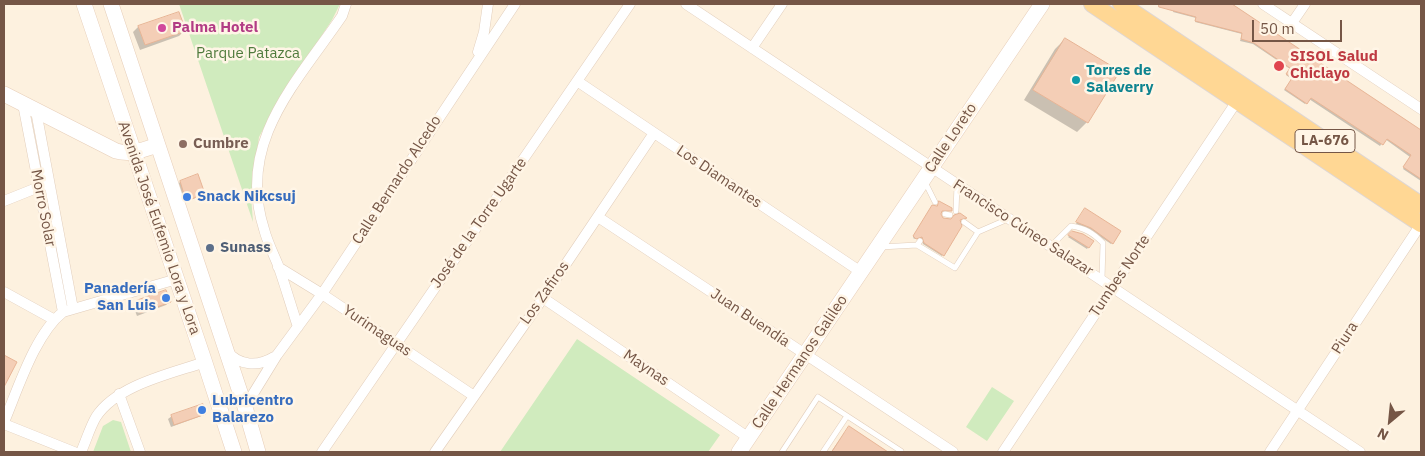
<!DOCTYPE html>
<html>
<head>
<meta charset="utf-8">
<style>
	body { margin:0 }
	#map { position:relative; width:1425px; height:456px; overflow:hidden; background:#fdf1df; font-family:"IBM Plex Sans",sans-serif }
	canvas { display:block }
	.frame { position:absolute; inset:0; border:5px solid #755646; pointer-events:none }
	.north { position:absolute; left:1365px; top:396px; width:50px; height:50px; -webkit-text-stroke:4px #fff5e6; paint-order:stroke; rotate:208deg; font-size:14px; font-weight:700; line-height:20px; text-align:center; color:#755646 }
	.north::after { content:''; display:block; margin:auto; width:18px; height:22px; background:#755646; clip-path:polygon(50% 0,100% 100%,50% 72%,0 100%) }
	.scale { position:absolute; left:1252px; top:20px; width:90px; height:22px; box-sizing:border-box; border:2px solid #755646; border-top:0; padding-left:6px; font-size:15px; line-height:18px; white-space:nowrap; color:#755646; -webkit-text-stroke:4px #fff5e6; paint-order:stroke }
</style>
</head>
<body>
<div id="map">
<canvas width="1425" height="456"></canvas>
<div class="frame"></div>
<div class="north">N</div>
<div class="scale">50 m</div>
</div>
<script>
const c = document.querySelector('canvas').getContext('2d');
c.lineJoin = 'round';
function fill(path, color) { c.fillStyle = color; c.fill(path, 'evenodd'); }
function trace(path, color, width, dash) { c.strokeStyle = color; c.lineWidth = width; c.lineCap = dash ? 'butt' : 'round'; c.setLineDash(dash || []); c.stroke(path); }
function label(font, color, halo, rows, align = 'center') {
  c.font = font + ' "IBM Plex Sans",sans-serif'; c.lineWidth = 5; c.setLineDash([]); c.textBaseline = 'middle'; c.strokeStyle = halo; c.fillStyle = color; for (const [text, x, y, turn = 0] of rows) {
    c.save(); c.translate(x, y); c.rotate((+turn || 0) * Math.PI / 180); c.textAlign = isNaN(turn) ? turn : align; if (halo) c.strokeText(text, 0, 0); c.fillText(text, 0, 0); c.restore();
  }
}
fill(new Path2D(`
	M179 4H340L332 20 281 97 259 137 251 196 253 222Z
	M577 339 720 435 708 452H500Z
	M992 387 1014 401 987 441 966 427Z
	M113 420 121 422 131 452H93L103 426Z`), '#d0ebbe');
fill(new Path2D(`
	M1170 4H1230L1421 132V181L1403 169 1410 157 1385 139 1380 146 1309 99 1305 104 1284 90 1292 79 1286 75 1290 69 1253 44 1240 41 1242 34 1195 22 1196 18 1173 12 1174 5Z
	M138 27 184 31 179 36 140 50 133 32Z
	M1065 39 1087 122 1077 132 1024 100 1055 49Z
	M180 182 204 193 200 196 183 203 177 185Z
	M931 208 950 210 940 212 942 219 959 220 942 256 923 244 921 238 915 239 913 238Z
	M1084 211 1112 243 1111 244 1089 229 1076 224Z
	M1073 232 1092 241 1087 249 1068 237Z
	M165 292 169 302 166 305 137 316 133 306 136 302Z
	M204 413 201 416 171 427 168 419 172 416Z
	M849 428 886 452H831L843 435Z`), '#0003');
const building = new Path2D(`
	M1159 4H1232L1421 130V179L1403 167 1411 155 1387 139 1383 145 1311 98 1307 104 1285 89 1292 78 1286 74 1290 68 1254 43 1241 39 1242 33 1195 21 1196 17 1159 7Z
	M179 12 186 31 145 45 138 26Z
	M1065 38 1120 71 1088 123 1033 90Z
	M198 174 205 194 186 201 180 181Z
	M939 201 952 208V211H942L941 214 943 218 951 219 954 215 960 213 967 218 960 220 962 226 944 256 924 243 922 237 916 239 913 236 932 205 937 206Z
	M1085 208 1121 231 1113 244 1091 228 1076 222Z
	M1072 231 1083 234 1094 241 1089 248 1068 235Z
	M166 290 171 302 140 313 136 301Z
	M4 355 17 362 4 387Z
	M203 404 206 414 174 425 171 415Z
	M849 426 888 452H832Z`);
fill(building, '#f4ceb6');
trace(building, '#e7b495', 1);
const lane = new Path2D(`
	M925 182 935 202
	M956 211 957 185
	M945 214 950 215
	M964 222 978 232 1008 219
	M917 245 955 268 978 232
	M1051 246 1071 226C1085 228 1093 233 1103 243L1102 279
	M880 247 917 245 920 241
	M782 452 818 397 901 451
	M823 452 847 416`);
const street = new Path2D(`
	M686 4 1360 452
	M1263 4 1421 109
	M1292 23 1305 4
	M752 48 782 4
	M478 52 484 32 488 4
	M577 81 861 272
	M23 104 63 312
	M36 111 73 309
	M4 201 44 185
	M598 217 953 452
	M278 267 322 294 474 396
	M4 292 53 319
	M543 298 749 438
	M298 327C291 306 285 285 278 265 273 253 267 241 264 229 236 142 297 82 342 16L346 4
	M227 351C239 366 258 367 274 357
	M119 394 140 452
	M245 407 277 355 322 294 515 4
	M4 422C18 389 35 334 63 312L177 279
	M4 424 74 452
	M81 452C86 441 90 427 96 417 117 385 170 374 205 362
	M322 452 630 4
	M435 452 543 298 654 133
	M1003 452 1237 101
	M1270 452 1421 224`);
const secondary = new Path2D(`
	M84 4 204 360 234 452
	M111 4 245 407 258 452
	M4 94 116 151C131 155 143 150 157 145
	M739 452 1042 4`);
const primary = new Path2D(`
	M1092 4 1421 224
	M1121 4 1421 205`);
trace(lane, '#e1cdbb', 6);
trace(street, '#e1cdbb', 11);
trace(secondary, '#e7ceb9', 16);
trace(primary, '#ded6d3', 18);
trace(lane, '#fff', 5);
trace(street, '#fff', 10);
trace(secondary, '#fff', 15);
trace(primary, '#ffd794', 16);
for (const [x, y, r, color] of [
	[162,28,5,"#d1479c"],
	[1279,66,6,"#e0444e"],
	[1076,80,5,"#0f9aa8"],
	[183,144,5,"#8d6e63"],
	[187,197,5,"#3f7fe0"],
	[210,248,5,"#5c6f8a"],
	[166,298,5,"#3f7fe0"],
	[202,410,5,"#3f7fe0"]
]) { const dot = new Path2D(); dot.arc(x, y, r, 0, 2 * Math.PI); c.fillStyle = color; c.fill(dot); trace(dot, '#fff5e6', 2); }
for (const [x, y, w] of [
	[1325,141,60]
]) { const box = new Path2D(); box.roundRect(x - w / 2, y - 11.5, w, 23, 4); c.fillStyle = '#fff5e6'; c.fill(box); trace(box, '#755646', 1); }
label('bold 14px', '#755646', null, [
	["LA-676",1325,141]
]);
label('bold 15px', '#b23c85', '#fff5e6', [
	["Palma Hotel",172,28]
], 'left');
label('15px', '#507b3d', '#fff5e6', [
	["Parque Patazca",248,54]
]);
label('bold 15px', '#be3a42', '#fff5e6', [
	["SISOL Salud",1290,57],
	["Chiclayo",1290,74]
], 'left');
label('bold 15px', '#0d838f', '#fff5e6', [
	["Torres de",1086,71],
	["Salaverry",1086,88]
], 'left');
label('15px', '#755646', '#fff5e6', [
	["Calle Loreto",951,138,-56],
	["Los Diamantes",719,177,34],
	["Calle Bernardo Alcedo",397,180,-57],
	["Morro Solar",43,208,79],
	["José de la Torre Ugarte",479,223,-55],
	["Avenida José Eufemio Lora y Lora",159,228,71],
	["Francisco Cúneo Salazar",1023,228,33],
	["Tumbes Norte",1120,276,-56],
	["Los Zafiros",545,293,-55],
	["Juan Buendía",750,318,34],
	["Yurimaguas",377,331,34],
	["Piura",1345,338,-57],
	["Calle Hermanos Galileo",800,362,-56],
	["Maynas",646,368,34]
]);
label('bold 15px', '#785e54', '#fff5e6', [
	["Cumbre",193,144]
], 'left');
label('bold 15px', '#366cbe', '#fff5e6', [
	["Snack Nikcsuj",197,197],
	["Panadería",156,289,"right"],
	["San Luis",156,306,"right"],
	["Lubricentro",212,401],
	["Balarezo",212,418]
], 'left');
label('bold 15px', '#4e5e75', '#fff5e6', [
	["Sunass",220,248]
], 'left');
</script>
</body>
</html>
